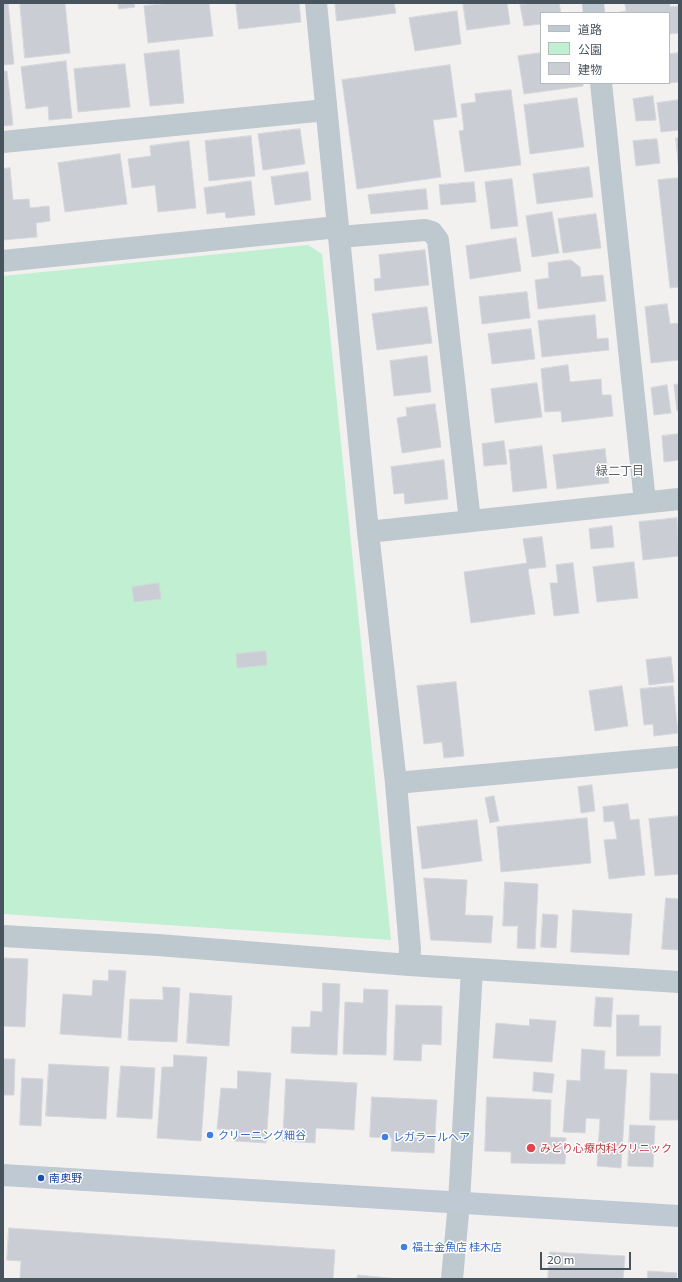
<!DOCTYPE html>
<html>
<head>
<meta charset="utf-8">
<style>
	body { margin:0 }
	#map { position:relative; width:682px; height:1282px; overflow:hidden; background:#f3f0f0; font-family:Commissioner,"Noto Sans JP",sans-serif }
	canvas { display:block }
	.frame { position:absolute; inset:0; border:4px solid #48545d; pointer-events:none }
	.legend { position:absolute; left:540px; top:12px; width:130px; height:72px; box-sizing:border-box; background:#fff; border:1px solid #b6bbbe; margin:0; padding:5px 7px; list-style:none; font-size:12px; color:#48545d }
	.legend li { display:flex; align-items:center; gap:8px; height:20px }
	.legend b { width:20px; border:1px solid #b6bbbe }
	.scale { position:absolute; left:540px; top:1252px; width:91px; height:18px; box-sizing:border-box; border:2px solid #48545d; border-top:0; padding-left:5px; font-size:12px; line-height:14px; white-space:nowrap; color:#48545d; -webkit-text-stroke:3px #fff; paint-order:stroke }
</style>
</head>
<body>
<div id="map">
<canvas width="682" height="1282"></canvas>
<div class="frame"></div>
<ul class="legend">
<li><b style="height:5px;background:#bfc9d3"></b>道路</li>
<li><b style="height:11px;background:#c0efd1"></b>公園</li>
<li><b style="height:11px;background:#cacdd3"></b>建物</li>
</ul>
<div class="scale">20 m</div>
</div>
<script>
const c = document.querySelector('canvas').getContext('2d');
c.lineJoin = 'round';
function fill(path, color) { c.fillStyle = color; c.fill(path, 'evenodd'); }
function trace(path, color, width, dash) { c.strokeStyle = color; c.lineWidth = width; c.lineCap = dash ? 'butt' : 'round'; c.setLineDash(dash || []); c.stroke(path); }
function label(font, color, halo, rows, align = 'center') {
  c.font = font + ' Commissioner,"Noto Sans JP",sans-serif'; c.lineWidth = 3; c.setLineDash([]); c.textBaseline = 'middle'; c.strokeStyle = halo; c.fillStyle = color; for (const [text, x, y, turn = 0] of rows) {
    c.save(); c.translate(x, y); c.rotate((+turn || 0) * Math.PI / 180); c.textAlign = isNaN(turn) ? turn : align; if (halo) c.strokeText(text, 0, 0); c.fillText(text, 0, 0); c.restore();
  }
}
fill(new Path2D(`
	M308 245 322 254 391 940 3 914V276Z`), '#c0efd1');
const building = new Path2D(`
	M3 3H8L14 64 3 65Z
	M20 3H65L70 53 25 58Z
	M118 3H134L135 7 119 9Z
	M172 3H209L213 36 148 43 144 6Z
	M236 3H299L301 22 239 29Z
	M335 3H394L396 13 337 21Z
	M463 3H507L510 24 467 30Z
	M533 3H559L561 13H541V24L524 26 520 5Z
	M625 3H670V7L679 6V33L669 34V13H615L626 11Z
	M457 11 461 44 415 51 409 18Z
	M179 50 184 103 150 106 144 54Z
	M541 53V83H583V86L524 94 518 56Z
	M679 53V82L669 83V54Z
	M66 61 72 118 49 120 48 106 26 109 21 67Z
	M125 64 130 107 78 112 74 69Z
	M450 65 457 117 433 120 441 177 357 189 342 80Z
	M3 71H7L13 125 3 126Z
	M511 90 521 165 465 172 459 131 464 130 461 104 476 102 475 94Z
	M653 96 656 120 636 121 633 99Z
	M577 98 584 147 530 154 524 105Z
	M679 100V130L661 132 657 103Z
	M300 129 305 164 263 170 258 134Z
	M251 136 255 176 209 181 205 141Z
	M676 138H679V171Z
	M657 139 660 163 636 166 633 141Z
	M189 141 196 208 158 212 155 185 132 188 128 159 151 156 150 146Z
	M120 154 127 204 65 212 58 163Z
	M589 167 593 197 537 204 533 174Z
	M10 168 13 200 29 199 30 208 49 206 50 221 36 223 37 237 3 240V169Z
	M308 172 311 200 275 205 271 177Z
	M679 178V287L670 288 658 180Z
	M512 179 518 226 491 229 485 182Z
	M251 181 255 215 226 218 225 212 207 214 204 188Z
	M474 182 476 202 441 205 439 185Z
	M426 189 428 209 371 214 368 195Z
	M552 212 559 253 532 257 526 216Z
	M596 214 601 248 563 253 558 219Z
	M516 238 521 271 470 279 466 246Z
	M425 250 429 285 375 291 374 279 381 278 379 255Z
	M571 260 580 267 581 277 603 275 606 301 538 309 535 280 549 278 548 263Z
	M527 292 530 318 482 324 479 297Z
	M667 304 670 324 679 323V360L651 363 645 307Z
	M427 307 432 343 377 350 372 314Z
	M595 315 597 339 608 338 609 350 542 357 538 321Z
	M531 329 535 359 492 364 488 334Z
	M427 356 431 392 394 396 390 361Z
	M568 365 570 382 601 379 602 395H611L613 416 562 422 561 411 545 412 541 369Z
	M537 383 542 417 495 423 491 389Z
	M679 384V410L677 411 674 385Z
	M667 385 671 413 654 415 651 388Z
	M435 404 441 447 402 453 397 418 407 416 406 408Z
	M679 434V460L664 462 662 436Z
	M504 441 507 464 484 466 482 444Z
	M542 446 547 488 513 492 509 450Z
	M605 449 609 483 557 489 553 455Z
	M444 460 448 499 405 504 404 493 394 494 391 467Z
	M677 518 679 556 643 560 639 522Z
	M612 526 614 547 591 549 589 529Z
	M542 537 546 567 528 569 535 614 471 623 464 572 527 563 523 539Z
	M634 562 638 598 597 602 593 567Z
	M573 563 579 613 554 616 550 583H558L556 565Z
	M159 583 161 599 134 602 132 587Z
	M266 651 267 665 237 668 236 654Z
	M671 657 674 682 649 685 646 660Z
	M456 682 464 756 444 758 442 742 424 744 417 686Z
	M622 686 628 726 595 731 589 691Z
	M673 686 678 733 654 736 653 724 644 725 640 689Z
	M592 785 595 811 581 813 578 787Z
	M494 796 499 821 490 823 485 798Z
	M628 804 630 820 639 819 645 875 609 879 604 840 617 839 614 821 604 822 603 807Z
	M679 816V874L655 876 649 819Z
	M587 818 591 863 501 872 497 827Z
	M477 820 482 861 422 869 417 827Z
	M424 878 467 880 465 915 493 916 491 943 431 940Z
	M505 882 538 884 535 949 517 948 518 926H503Z
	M666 898 679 899V950L662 949Z
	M573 910 632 914 629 955 571 952Z
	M543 914 558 915 556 948 541 947Z
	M3 958 28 959 25 1027 3 1026Z
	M109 970 126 971 121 1038 60 1034 63 994 92 996 93 980 108 981Z
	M323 983 340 984 337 1055 291 1053 292 1027H310L311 1011 322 1012Z
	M163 987 180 988 177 1042 128 1040 130 999 163 1000Z
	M364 989 388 990 386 1055 343 1054 345 1002 363 1003Z
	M190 993 232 996 229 1046 187 1043Z
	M596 997 613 998 611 1027 594 1026Z
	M396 1005 442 1006 441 1045 422 1044 421 1061 394 1060Z
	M617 1015H639V1026H661L660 1056H617Z
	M530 1019 556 1021 552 1062 493 1058 496 1023 529 1026Z
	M582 1049 605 1051 604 1069 627 1070 621 1168 597 1166 600 1119 586 1118 585 1133 563 1132 567 1080 580 1081Z
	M174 1055 207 1057 201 1141 157 1138 162 1067H173Z
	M3 1059H15L14 1095H3Z
	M49 1064 109 1067 106 1119 46 1116Z
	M121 1066 155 1068 152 1119 117 1117Z
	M238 1071 271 1073 266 1143 235 1141 236 1130 217 1129 221 1088 237 1089Z
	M534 1072 554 1074 552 1093 533 1091Z
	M651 1073 679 1074V1120H650Z
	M22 1078 43 1079 41 1126 20 1125Z
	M286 1079 357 1083 354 1130 316 1128 315 1143 283 1141Z
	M372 1097 437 1100 434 1153 391 1151 392 1138 370 1137Z
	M487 1097 551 1100 550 1137 566 1138 565 1164 511 1163V1152L485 1151Z
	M630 1125 655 1126 653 1167 628 1166Z
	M9 1228 335 1250 333 1279H20L21 1261 7 1260Z
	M550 1252 625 1256 623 1279H548Z
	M648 1271 677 1273 676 1279H648Z
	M358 1275 398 1279H357Z`);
fill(building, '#cacdd3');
trace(building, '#d4d7db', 1);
trace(new Path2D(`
	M316 3 368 532 396 783 410 949 409 965
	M593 3 594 13
	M601 83 645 502
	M3 142 326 110
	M339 237 425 230 432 232 438 240 470 521
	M3 261 338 227
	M368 532 679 499
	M396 783 679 757
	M3 936 158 945 409 965 679 982
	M452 1279 459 1202 472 969`), '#bec8cf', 22);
trace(new Path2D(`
	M3 1175 679 1216`), '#bfc9d3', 22);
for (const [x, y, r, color] of [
	[210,1135,4,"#3f7fe0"],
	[385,1137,4,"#3f7fe0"],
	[531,1148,5,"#e0444e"],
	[41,1178,4,"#1a4fb4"],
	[404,1247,4,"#3f7fe0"]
]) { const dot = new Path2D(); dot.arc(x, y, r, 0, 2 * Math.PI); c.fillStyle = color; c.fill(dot); trace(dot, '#fff', 1.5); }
label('11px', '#366cbe', '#fff', [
	["クリーニング細谷",218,1135],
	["レガラールヘア",393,1137],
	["福士金魚店 桂木店",412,1247]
], 'left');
label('11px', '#be3a42', '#fff', [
	["みどり心療内科クリニック",540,1148]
], 'left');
label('11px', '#164399', '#fff', [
	["南奥野",49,1178]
], 'left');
label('12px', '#5d6165', '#fff', [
	["緑二丁目",620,471]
]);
</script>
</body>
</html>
